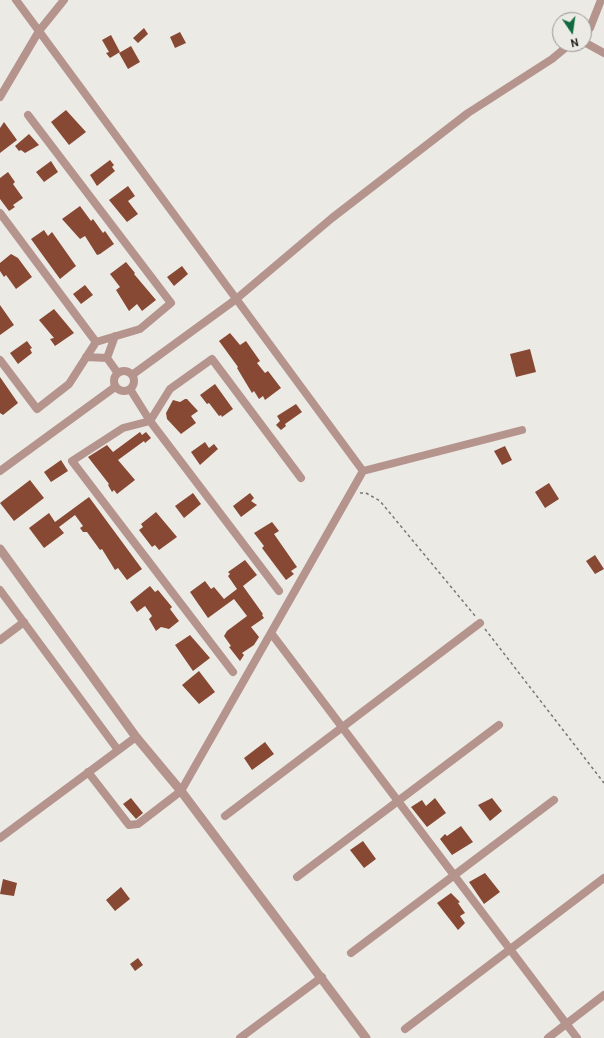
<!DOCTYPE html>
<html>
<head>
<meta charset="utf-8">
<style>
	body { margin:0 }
	#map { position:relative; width:604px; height:1038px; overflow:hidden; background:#eceae5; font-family:Cabin,sans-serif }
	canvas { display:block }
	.north { position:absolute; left:552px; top:12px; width:40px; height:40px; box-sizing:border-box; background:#eceae5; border:1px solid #989693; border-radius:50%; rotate:167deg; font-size:11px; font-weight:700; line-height:16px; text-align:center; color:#1a1918 }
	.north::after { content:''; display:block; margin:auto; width:14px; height:18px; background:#106a3d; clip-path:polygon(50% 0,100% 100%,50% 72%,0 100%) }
</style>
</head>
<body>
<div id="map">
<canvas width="604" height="1038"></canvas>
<div class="north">N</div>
</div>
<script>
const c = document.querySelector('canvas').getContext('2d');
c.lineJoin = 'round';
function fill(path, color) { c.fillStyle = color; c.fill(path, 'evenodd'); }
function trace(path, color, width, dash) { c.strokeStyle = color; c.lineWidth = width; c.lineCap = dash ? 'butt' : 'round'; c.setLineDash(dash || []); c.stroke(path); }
fill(new Path2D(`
	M144 28 148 34 138 43 133 38Z
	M180 32 186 43 175 48 170 37Z
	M111 35 120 52 110 58 106 53 109 52 102 40Z
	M131 46 140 62 128 69 119 53Z
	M66 110 86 132 69 145 51 122Z
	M4 122 17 140 0 153V128Z
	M29 134 39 145 25 153 21 150 19 151 15 146Z
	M110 160 114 165 112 167 115 171 97 186 90 175Z
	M51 161 58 172 44 182 36 172Z
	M8 172 15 182 13 184 23 198 13 205 15 207 9 211 0 199V178Z
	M128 186 135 196 128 201 138 214 127 222 109 200Z
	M80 206 91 221 93 219 103 233 105 231 114 244 100 254 97 255 85 236 80 239 62 219Z
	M44 230 48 236 52 232 76 266 60 279 31 239Z
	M11 254 18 258 32 277 16 289 6 275 4 277 0 271V263Z
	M126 262 135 273 134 274 156 300 142 311 137 304 129 311 116 290 120 287 110 274Z
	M182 266 188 274 174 286 167 277Z
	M85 285 93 295 81 304 73 294Z
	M0 305 14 325 0 335Z
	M54 309 74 333 55 346 50 339 54 338 39 320Z
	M230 333 240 345 246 341 260 361 257 363 265 373 268 371 281 388 265 400 263 396 259 399 254 391 252 393 237 368 238 367 219 341Z
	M27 341 32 348 30 349 32 353 18 364 10 353Z
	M530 349 536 372 516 377 510 354Z
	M0 377 18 403 3 415 0 413Z
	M215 384 233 409 222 417 221 415 219 416 209 403 207 404 200 395Z
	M185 399H187L198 411 191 416 196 423 181 434 167 419 166 413 173 400 180 402Z
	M296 404 302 412 285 424 286 426 281 430 276 425 280 421 277 416Z
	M140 432 142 435 146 432 151 438 145 443 144 441 118 460 135 480 117 494 114 490 112 492 108 485 109 484 88 457 107 445 113 452Z
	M205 442 209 448 214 444 218 449 200 465 191 452Z
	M505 446 512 460 502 465 494 451Z
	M61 460 68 471 51 482 44 472Z
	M30 480 44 498 14 521 0 503Z
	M549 483 559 499 545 508 535 492Z
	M193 493 201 504 184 518 175 506Z
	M250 493 254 498 251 501 257 505 241 517 233 506Z
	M89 497 142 569 127 580 118 568 115 570 102 549 100 550 87 532H83L80 528 83 526 75 515 59 527 64 533 44 548 29 528 49 513 55 522Z
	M156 512 177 537 159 550 155 545 152 547 139 530 143 527 141 524Z
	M272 522 279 531 274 534 297 567 291 571 294 574 286 580 262 548 264 546 254 533Z
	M595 555 604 569 595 574 586 561Z
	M245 560 257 575 243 586 263 614 262 615 264 618 251 627 259 637 254 645 242 653 244 655 240 661 229 647 231 646 224 636 227 631 247 616 234 599 208 618 190 592 205 581 211 589 214 587 224 599 237 589 228 576 230 574 228 572Z
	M150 586 155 592 158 590 172 607 170 609 179 621 169 629 161 627 156 631 149 619 152 616 145 606 137 612 130 602Z
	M190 635 210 658 193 671 175 645Z
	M199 671 215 692 199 704 182 685Z
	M265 742 274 754 252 770 244 758Z
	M131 798 143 813 136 819 123 804Z
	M435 798 446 813 427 827 411 807 422 800 426 806Z
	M492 798 502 811 490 821 478 805Z
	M461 826 473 842 452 855 440 839 445 834 447 836Z
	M363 841 376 859 364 868 350 850Z
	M485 873 500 892 484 904 469 882Z
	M3 879 17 883 14 896 0 894Z
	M121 887 130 899 115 911 106 900Z
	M451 893 460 902 458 903 465 913 460 916 465 923 458 930 437 903Z
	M138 958 143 965 135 971 130 964Z`), '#874934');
trace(new Path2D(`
	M360 493H366L380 501 476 617
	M485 629 604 783`), '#797775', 1.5, [3, 3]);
trace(new Path2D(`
	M16 0 363 471
	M584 33 590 28 601 0
	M584 42 604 53
	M0 97 39 31 64 0
	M0 213 96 342
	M86 357 107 358
	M107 358 115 336
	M107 358 117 372
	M0 360 37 409 69 384 96 342 140 329 171 303 28 115
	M114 381a10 10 0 1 1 20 0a10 10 0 1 1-20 0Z
	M132 375 235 300 332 218 468 113 552 59 570 44
	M130 389 150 421 279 591
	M0 471 115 387
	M0 590 118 750
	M271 633 577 1038
	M0 640 24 622
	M233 672 72 461 123 428 150 421 170 389 212 359 301 478
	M88 772 129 825 138 824 181 791 363 471 522 430
	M225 816 480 623
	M0 838 136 737
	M297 877 499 725
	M351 953 554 800
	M405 1029 604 878
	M240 1038 322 977
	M548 1038 604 995`), '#b5948d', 8);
trace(new Path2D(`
	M0 549 136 737 181 791 366 1038`), '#b5948d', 9);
</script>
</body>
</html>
